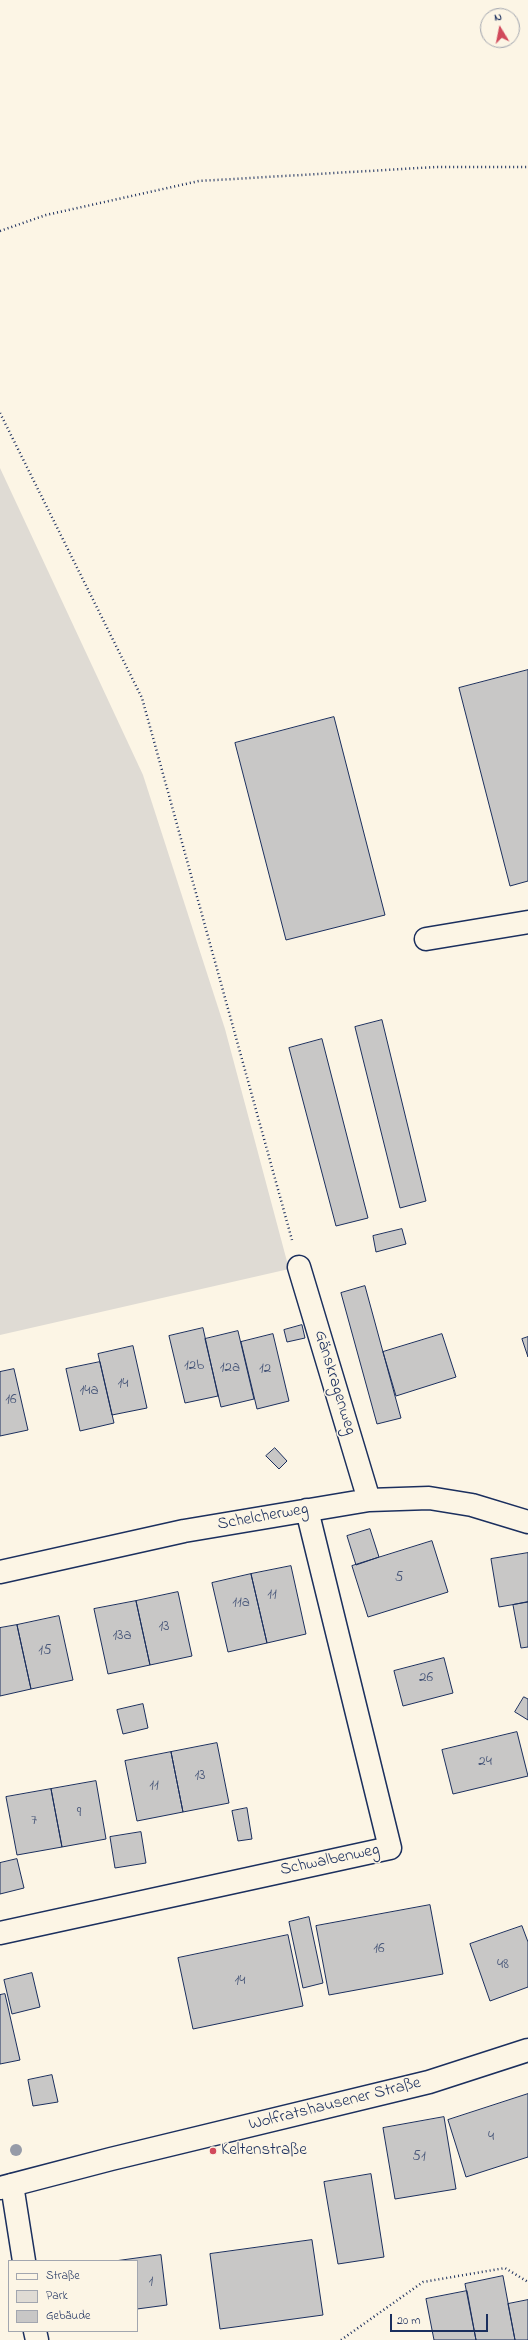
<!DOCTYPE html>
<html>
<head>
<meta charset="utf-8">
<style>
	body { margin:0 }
	#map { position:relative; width:528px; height:2340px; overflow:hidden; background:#fcf5e5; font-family:"Indie Flower",sans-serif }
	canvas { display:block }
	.legend { position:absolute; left:8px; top:2260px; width:130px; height:72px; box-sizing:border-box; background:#fcf5e5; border:1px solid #a2a6af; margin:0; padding:5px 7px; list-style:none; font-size:12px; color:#1b2f5e }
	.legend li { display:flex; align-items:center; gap:8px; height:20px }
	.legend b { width:20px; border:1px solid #a2a6af }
	.north { position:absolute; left:480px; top:8px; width:40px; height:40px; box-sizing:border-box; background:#fcf5e5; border:1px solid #a2a6af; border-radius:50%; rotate:350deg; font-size:11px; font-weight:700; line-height:16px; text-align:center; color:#1b2f5e }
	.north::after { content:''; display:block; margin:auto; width:14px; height:18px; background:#d1495b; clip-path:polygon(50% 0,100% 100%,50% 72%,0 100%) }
	.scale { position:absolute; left:390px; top:2314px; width:98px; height:18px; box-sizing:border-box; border:2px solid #1b2f5e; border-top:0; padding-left:5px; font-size:12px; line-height:14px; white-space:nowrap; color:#1b2f5e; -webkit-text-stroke:3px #fcf5e5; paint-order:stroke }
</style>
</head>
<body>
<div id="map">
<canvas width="528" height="2340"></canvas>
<ul class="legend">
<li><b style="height:5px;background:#fcf5e5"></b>Straße</li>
<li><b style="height:11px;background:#dfdbd4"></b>Park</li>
<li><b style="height:11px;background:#c8c7c6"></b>Gebäude</li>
</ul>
<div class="north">N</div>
<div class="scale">20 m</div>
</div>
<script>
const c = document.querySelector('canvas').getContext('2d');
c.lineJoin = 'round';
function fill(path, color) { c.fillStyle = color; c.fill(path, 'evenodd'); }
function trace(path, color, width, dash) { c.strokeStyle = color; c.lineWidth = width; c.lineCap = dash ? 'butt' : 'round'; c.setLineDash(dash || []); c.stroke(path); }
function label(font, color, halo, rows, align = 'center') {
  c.font = font + ' "Indie Flower",sans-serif'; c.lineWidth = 3; c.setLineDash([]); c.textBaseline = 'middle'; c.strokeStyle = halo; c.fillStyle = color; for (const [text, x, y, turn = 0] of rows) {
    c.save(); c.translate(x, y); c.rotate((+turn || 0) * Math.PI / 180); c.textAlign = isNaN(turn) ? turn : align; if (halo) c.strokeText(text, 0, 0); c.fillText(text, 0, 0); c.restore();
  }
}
fill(new Path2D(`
	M0 468 143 775 225 1029 289 1269 0 1335Z`), '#dfdbd4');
const building = new Path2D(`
	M528 670V881L510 886 459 688Z
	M334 717 385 915 286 940 235 743Z
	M382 1020 426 1201 400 1208 355 1027Z
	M322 1039 368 1218 336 1226 289 1048Z
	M402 1229 406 1244 376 1252 373 1236Z
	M365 1286 401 1418 377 1424 341 1293Z
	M302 1325 305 1338 287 1342 284 1330Z
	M203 1328 218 1396 185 1403 169 1336Z
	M238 1331 254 1399 221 1407 205 1339Z
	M273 1334 289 1401 257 1409 241 1342Z
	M442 1334 456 1377 396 1396 383 1352Z
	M528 1337V1357L522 1339Z
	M133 1346 147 1408 112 1415 98 1354Z
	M100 1362 114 1423 80 1431 66 1369Z
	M14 1369 28 1430 0 1436V1372Z
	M275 1448 287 1461 279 1469 266 1456Z
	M370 1529 379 1557 356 1565 347 1536Z
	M432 1541 448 1592 368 1617 352 1566Z
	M528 1553V1602L499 1607 491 1559Z
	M291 1566 306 1634 267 1643 251 1574Z
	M251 1574 267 1643 228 1652 212 1583Z
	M178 1592 192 1656 150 1665 136 1601Z
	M136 1601 150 1665 108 1674 94 1609Z
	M528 1602V1647L521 1648 513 1605Z
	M59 1616 73 1680 31 1689 17 1625Z
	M17 1625 31 1689 0 1696V1628Z
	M444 1658 453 1693 403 1706 394 1671Z
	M524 1697 528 1699V1720L515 1712Z
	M143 1704 148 1728 123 1734 117 1710Z
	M517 1732 528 1776 453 1794 442 1750Z
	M217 1743 229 1803 183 1812 171 1752Z
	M171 1752 183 1812 137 1821 125 1761Z
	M96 1781 106 1839 62 1847 51 1789Z
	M51 1789 62 1847 17 1855 6 1797Z
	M247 1808 252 1839 238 1841 232 1811Z
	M141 1832 146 1863 115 1868 110 1837Z
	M17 1859 24 1888 0 1894V1863Z
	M430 1905 443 1974 329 1995 316 1926Z
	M309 1917 323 1983 303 1988 289 1922Z
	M522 1926 528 1942V1987L490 2001 470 1944Z
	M288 1935 303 2006 193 2029 178 1958Z
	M32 1973 40 2007 12 2014 4 1980Z
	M5 1994 20 2060 0 2064V1995Z
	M52 2075 58 2102 33 2106 28 2080Z
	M528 2094V2157L466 2177 448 2120Z
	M444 2117 456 2189 395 2199 383 2128Z
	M371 2174 384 2257 338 2264 324 2182Z
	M312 2240 323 2315 220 2329 210 2254Z
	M161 2255 167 2305 137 2309V2261H115Z
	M503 2276 515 2340H476L465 2284Z
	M467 2291 476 2340H434L426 2299Z
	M528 2300V2340H515L508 2304Z`);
fill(building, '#c8c7c6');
trace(building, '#1b2f5e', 1);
const minor = new Path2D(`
	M426 939 528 922
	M299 1267 369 1500
	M0 1572 184 1531 369 1500 429 1498 472 1505 528 1522
	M0 1933 390 1848 307 1510
	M12 2185 24 2261
	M35 2331 37 2340`);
const major = new Path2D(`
	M0 2188 111 2159 429 2082 528 2050`);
trace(minor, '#1b2f5e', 25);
trace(major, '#1b2f5e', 25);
trace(new Path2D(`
	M0 231 46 215 199 181 436 167H528
	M0 413 142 698 292 1240
	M341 2340 423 2282 505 2268 528 2282`), '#1b2f5e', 2.5, [1, 3]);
trace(minor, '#fcf5e5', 22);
trace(major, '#fcf5e5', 22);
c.fillStyle = '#969ba8';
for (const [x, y] of [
	[16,2150]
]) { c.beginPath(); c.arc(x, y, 6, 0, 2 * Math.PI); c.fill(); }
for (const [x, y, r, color] of [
	[213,2151,4,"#d1495b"]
]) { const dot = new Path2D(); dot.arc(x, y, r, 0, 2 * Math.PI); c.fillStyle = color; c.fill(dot); trace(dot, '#fcf5e5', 1.5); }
label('15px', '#465578', null, [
	["12b",194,1367],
	["12a",230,1369],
	["12",265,1370],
	["14",123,1385],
	["14a",89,1392],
	["16",11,1401],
	["5",399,1579],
	["11",272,1596],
	["11a",241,1604],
	["13",164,1628],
	["13a",122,1637],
	["15",45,1652],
	["26",426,1679],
	["24",485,1763],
	["13",200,1777],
	["11",154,1787],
	["9",79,1814],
	["7",34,1822],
	["16",379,1950],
	["48",503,1966],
	["14",240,1982],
	["4",491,2138],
	["51",419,2158],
	["1",151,2283]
]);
label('17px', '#1b2f5e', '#fcf5e5', [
	["Gänskragenweg",334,1383,73],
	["Schelcherweg",263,1518,-10],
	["Schwalbenweg",330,1861,-12],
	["Wolfratshausener Straße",335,2105,-14]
]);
label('17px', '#1b2f5e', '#fcf5e5', [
	["Keltenstraße",221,2151]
], 'left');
</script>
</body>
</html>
